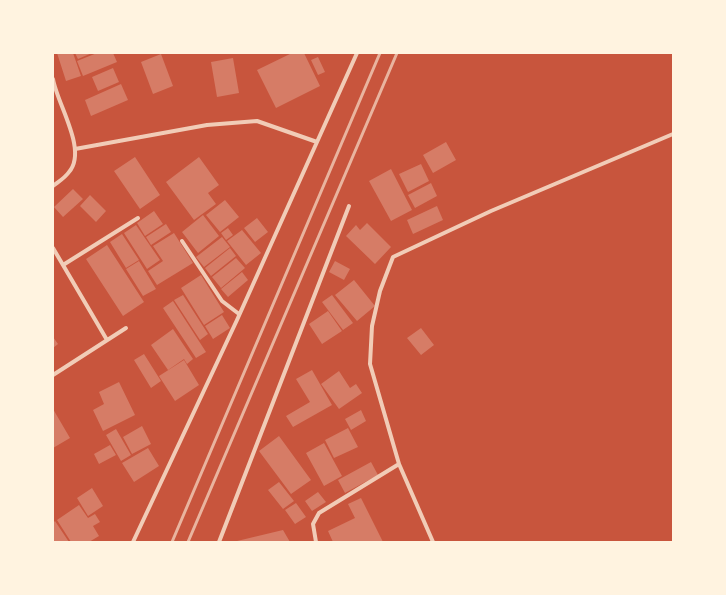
<!DOCTYPE html>
<html>
<head>
<meta charset="utf-8">
<style>
	body { margin:0 }
	#map { position:relative; width:726px; height:595px; overflow:hidden; background:#c8553d; font-family:Bitter,serif }
	canvas { display:block }
	.frame { position:absolute; inset:0; border:54px solid #fff3e0; pointer-events:none }
</style>
</head>
<body>
<div id="map">
<canvas width="726" height="595"></canvas>
<div class="frame"></div>
</div>
<script>
const c = document.querySelector('canvas').getContext('2d');
c.lineJoin = 'round';
function fill(path, color) { c.fillStyle = color; c.fill(path, 'evenodd'); }
function trace(path, color, width, dash) { c.strokeStyle = color; c.lineWidth = width; c.lineCap = dash ? 'butt' : 'round'; c.setLineDash(dash || []); c.stroke(path); }
fill(new Path2D(`
	M57 53H73L81 76 66 81Z
	M75 53H92L78 59Z
	M97 53H113L117 62 83 76 77 61Z
	M292 53H304L320 86 276 108 257 70Z
	M161 54 173 86 153 94 141 62Z
	M318 57 325 72 318 75 311 60Z
	M233 58 239 93 217 97 211 62Z
	M113 68 119 82 98 91 92 77Z
	M121 84 128 100 91 116 85 100Z
	M446 142 456 160 433 173 423 155Z
	M135 157 160 195 140 209 114 171Z
	M199 157 219 185 208 193 216 204 194 220 166 182Z
	M421 164 429 181 408 192 399 174Z
	M391 169 412 210 391 221 369 181Z
	M431 183 437 196 415 208 408 195Z
	M73 189 83 199 63 217 54 207Z
	M90 195 106 211 96 222 80 206Z
	M225 200 239 217 220 232 206 215Z
	M437 206 443 220 413 234 407 220Z
	M154 211 163 224 145 236 137 223Z
	M203 215 219 236 198 253 182 232Z
	M257 218 268 232 255 242 244 228Z
	M367 223 391 247 375 264 346 236 356 225 360 230Z
	M166 224 171 232 151 245 146 237Z
	M136 225 160 260 147 269 124 233Z
	M228 228 233 235 226 240 221 233Z
	M242 230 261 253 246 265 227 241Z
	M174 233 193 263 157 285 148 271 163 261 153 246Z
	M122 234 139 260 126 268 110 242Z
	M222 237 230 247 204 267 196 257Z
	M107 245 144 302 123 316 86 259Z
	M230 248 236 256 211 276 205 268Z
	M236 258 245 268 221 288 212 277Z
	M139 261 156 289 143 296 126 269Z
	M335 261 350 269 344 280 329 272Z
	M242 272 248 280 228 297 221 289Z
	M201 275 224 312 204 325 181 288Z
	M354 280 375 306 357 321 335 295Z
	M183 295 208 334 200 340 174 300Z
	M332 295 353 323 343 330 322 302Z
	M173 301 206 352 196 358 163 308Z
	M328 311 342 331 322 344 309 324Z
	M222 315 230 328 213 339 205 326Z
	M421 328 434 345 421 355 407 338Z
	M173 329 193 359 187 364 184 359 168 370 151 345Z
	M53 337 58 344 53 348Z
	M144 354 161 381 151 388 134 360Z
	M184 360 199 385 175 401 159 376Z
	M312 370 332 405 293 427 286 416 310 402 296 379Z
	M339 371 350 388 356 384 362 393 339 409 321 384Z
	M119 382 135 415 103 431 93 410 104 404 99 392Z
	M53 409 70 438 53 448Z
	M361 410 366 421 351 430 345 419Z
	M142 426 151 444 132 454 123 437Z
	M348 428 358 447 334 458 325 440Z
	M116 429 131 455 121 461 106 435Z
	M279 436 311 480 291 494 259 451Z
	M324 443 342 476 324 486 306 453Z
	M110 445 116 455 99 464 94 454Z
	M148 448 159 466 134 482 122 463Z
	M371 462 378 475 345 493 338 480Z
	M279 482 294 501 283 509 268 490Z
	M92 488 103 506 88 516 77 498Z
	M318 492 326 502 312 511 305 501Z
	M361 498 383 542H333L328 531 355 518 348 504Z
	M296 503 306 517 295 524 285 510Z
	M79 505 88 518 95 514 100 522 93 526 99 536 89 542H71L57 520Z
	M55 521 69 542H53V523Z
	M283 530 290 542H237V541Z`), '#d67c66');
trace(new Path2D(`
	M53 79C57 104 88 150 69 172 65 178 58 182 53 186
	M75 149 207 125 257 121 317 142
	M182 241 222 301 239 314
	M53 248 107 340
	M63 265 138 218
	M53 375 126 328
	M133 542 237 320 357 53
	M219 542 349 206
	M316 542 313 524 319 513 399 464
	M433 542 399 464 370 364 372 326 380 291 393 257 491 211 673 134`), '#f1ccb7', 4);
trace(new Path2D(`
	M172 542 380 53
	M188 542 397 53`), '#e9b49f', 3);
</script>
</body>
</html>
